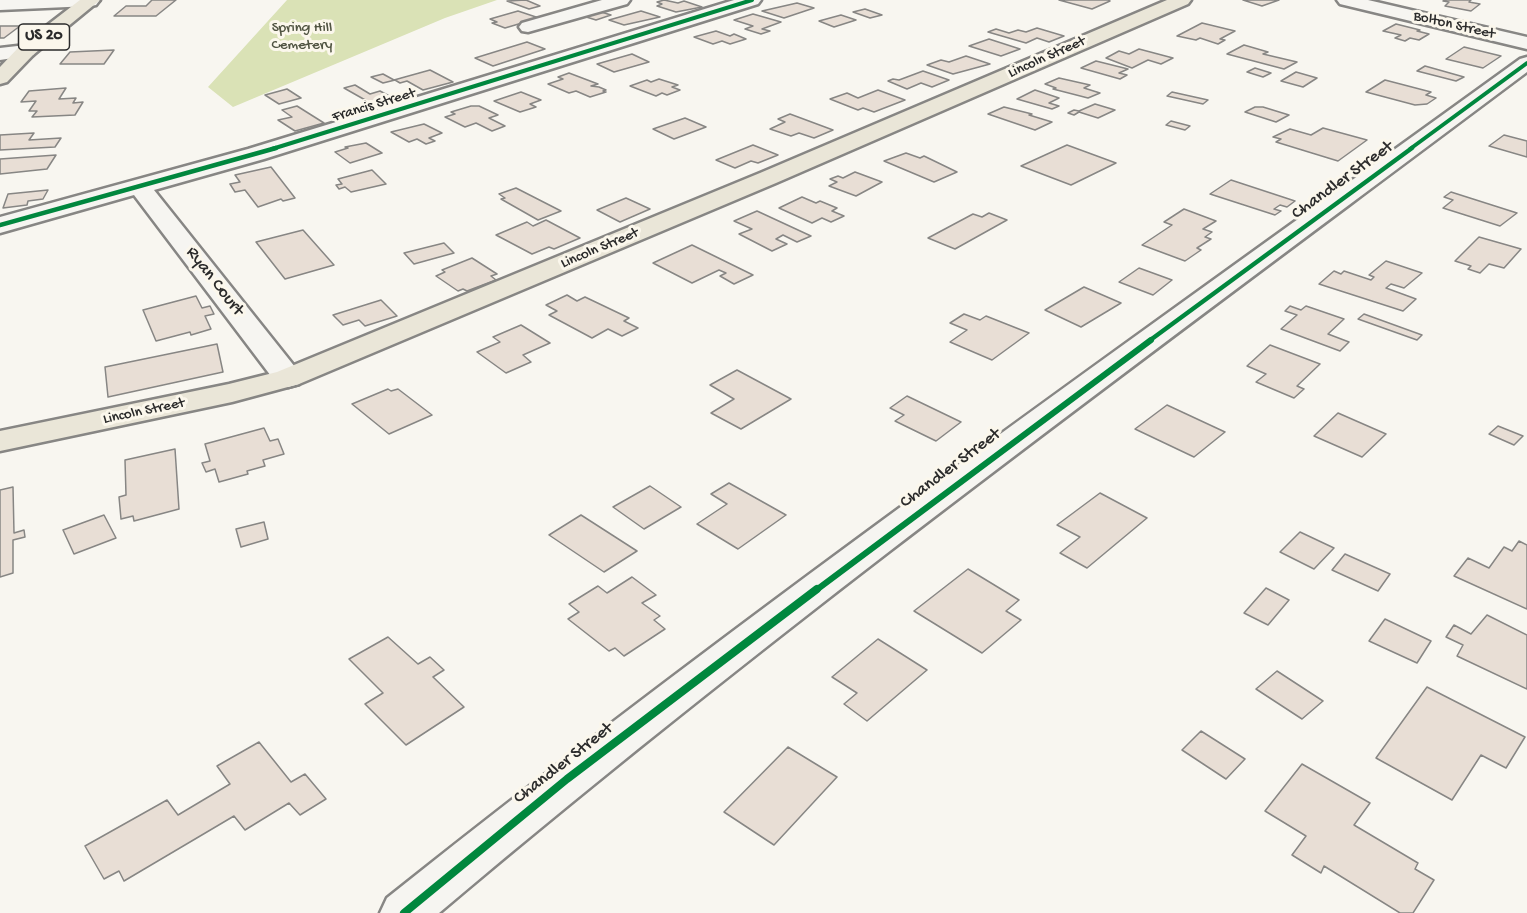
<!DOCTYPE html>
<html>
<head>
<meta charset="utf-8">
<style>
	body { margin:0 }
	canvas { display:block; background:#f8f6f0 }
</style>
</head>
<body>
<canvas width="1527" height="913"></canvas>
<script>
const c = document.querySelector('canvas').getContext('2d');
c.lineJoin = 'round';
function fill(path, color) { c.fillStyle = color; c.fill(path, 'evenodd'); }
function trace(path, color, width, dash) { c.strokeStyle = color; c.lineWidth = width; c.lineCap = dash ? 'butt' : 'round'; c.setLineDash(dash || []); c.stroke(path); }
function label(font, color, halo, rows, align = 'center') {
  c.font = font + ' "Gochi Hand",sans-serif'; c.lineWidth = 6; c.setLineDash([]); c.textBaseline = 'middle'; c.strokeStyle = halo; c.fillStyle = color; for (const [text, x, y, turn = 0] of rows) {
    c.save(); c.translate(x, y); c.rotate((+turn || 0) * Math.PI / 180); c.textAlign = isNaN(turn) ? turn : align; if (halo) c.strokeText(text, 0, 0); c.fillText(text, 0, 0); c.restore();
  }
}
fill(new Path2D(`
	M287 0H497L445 18 233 107 208 87Z`), '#dae2b6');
const building = new Path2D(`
	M152 0H176L156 16H114L126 6H146Z
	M526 0 540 6 529 9 507 1Z
	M664 0 678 3 684 1 702 7 676 12 657 6 662 4 657 2Z
	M1059 0H1108L1110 1 1092 9Z
	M1243 0H1279L1262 6Z
	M1445 0H1471L1469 2 1480 4 1471 11 1445 6 1449 2 1443 1Z
	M797 3 814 8 784 18 762 11Z
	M865 9 882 15 870 18 853 12Z
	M518 11 539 18 505 28 492 23 497 22 490 19Z
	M598 11 611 15 596 20 583 16Z
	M641 11 660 17 624 25 609 20Z
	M753 14 781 22 762 29 770 31 761 34 745 29 753 26 734 20Z
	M841 15 856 20 834 27 819 21Z
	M1202 23 1235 31 1220 39 1225 40 1218 44 1200 38 1196 40 1177 36Z
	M1396 24 1420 30 1417 31 1429 34 1419 40 1410 38 1405 41 1395 38 1401 35 1383 31Z
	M0 26H20L4 38H0Z
	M1037 28 1064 36 1049 42 1037 38 1026 43 988 32 996 29 1009 33 1018 30 1026 32Z
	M716 31 730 36 734 34 746 39 730 44 722 41 713 44 694 37Z
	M989 39 1020 49 1001 56 969 46Z
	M527 42 545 49 493 66 475 58Z
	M1244 45 1268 52 1263 54 1297 62 1284 69 1227 54Z
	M1464 47 1501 56 1483 68 1446 59Z
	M1139 49 1173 58 1161 64 1148 60 1132 68 1106 58 1119 51 1129 54Z
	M114 50 104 64H60L70 52Z
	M632 54 649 62 614 72 597 64Z
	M966 56 990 64 953 74 927 65 941 60 949 62Z
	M1096 61 1128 69 1119 73 1127 75 1120 79 1081 68Z
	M1425 66 1464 77 1456 81 1417 71Z
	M1255 68 1271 73 1263 77 1247 72Z
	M430 70 453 82 423 90 407 81 400 83 395 80 383 83 371 77 383 74 394 80Z
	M923 71 949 80 932 87 921 83 907 89 888 81 893 79 899 80Z
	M1296 72 1317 78 1303 87 1281 81Z
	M569 73 598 84 591 86 599 87 606 90 603 91 606 92 590 97 576 91 569 93 548 84 563 79 558 77Z
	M1059 78 1090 85 1084 88 1100 93 1088 98 1053 89 1056 88 1045 84Z
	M659 79 678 85 672 87 680 90 667 95 662 93 656 96 630 86 647 80 651 82Z
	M1385 80 1431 92 1426 95 1436 98 1427 104 1415 105 1366 92Z
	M355 85 370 94 380 91 395 99 374 105 344 88Z
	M66 88 59 99 76 98 73 103 83 102 75 115 32 117 37 111H29L36 101 21 102 29 91Z
	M287 89 301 98 279 104 265 95Z
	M878 90 905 100 874 112 863 108 858 110 830 99 847 93 858 98Z
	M1035 90 1059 98 1049 103 1059 106 1052 109 1017 99Z
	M521 92 541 100 530 104 536 107 520 112 494 101Z
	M1172 92 1208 100 1203 104 1167 96Z
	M1095 104 1115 110 1098 118 1079 112 1074 115 1068 113 1074 110 1079 111Z
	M297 106 324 123 295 131 278 120 292 117 282 110Z
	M471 106H479L498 115 489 118 505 126 492 131 476 123 465 127 445 117 455 114 451 112Z
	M1004 107 1032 114 1029 115 1052 122 1035 130 988 114Z
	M1255 107H1263L1289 115 1276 122 1245 112Z
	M790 114 833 130 814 138 799 133 791 136 770 129 785 122 778 119Z
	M685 118 706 127 674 139 653 129Z
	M1171 121 1190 126 1185 130 1166 125Z
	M424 124 442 133 429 138 435 141 426 144 417 139 409 142 391 132Z
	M1323 128 1367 140 1338 161 1276 142 1281 139 1273 137 1290 129 1311 135Z
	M34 133 29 140 61 138 55 147 0 150V135Z
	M1504 135 1527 141V157L1489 146Z
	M366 143 382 153 350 163 335 152 348 148 345 147Z
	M753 145 778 155 758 163 751 161 735 168 716 160Z
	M1067 145 1116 163 1071 185 1021 166Z
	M906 153 920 158 924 156 957 172 934 182 884 161Z
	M56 155 47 169 0 174V159Z
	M271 167 295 198 283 201 281 199 258 207 245 190 235 192 230 184 240 182 235 175Z
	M372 170 386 184 351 192 345 187 339 189 336 185 342 184 338 179Z
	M855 172 882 182 856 196 829 186 837 182 830 179 838 176 843 178Z
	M1231 180 1295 201 1287 207 1280 205 1274 209 1281 211 1275 215 1210 194Z
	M516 188 561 211 538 220 501 199 505 198 499 194Z
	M48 190 43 199 28 201 27 205 3 208 8 194Z
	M1451 192 1517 213 1500 226 1443 208 1453 200 1444 197Z
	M802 197 816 203 820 201 837 208 832 211 844 216 831 222 822 218 812 223 779 208Z
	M626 198 650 209 620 222 597 210Z
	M1184 209 1216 221 1203 229 1212 232 1205 237 1211 239 1197 248 1201 250 1185 261 1142 245 1172 225 1164 222Z
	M757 211 811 236 797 242 783 235 776 239 787 244 772 251 739 234 752 229 734 221Z
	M989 213 1007 220 955 249 928 238 973 214 982 217Z
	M546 220 580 238 554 249 549 247 532 254 496 235 527 222 533 226Z
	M303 230 334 265 285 279 256 242Z
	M1479 237 1521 249 1504 268 1489 264 1480 273 1468 269 1471 266 1455 261Z
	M444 243 454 253 414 264 404 253Z
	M692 245 753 275 734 284 720 276 726 273 719 270 692 283 653 263Z
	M472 258 497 274 491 276 496 280 467 291 463 289 458 291 436 276 445 272 442 270Z
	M1386 261 1422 273 1404 288 1391 284 1386 288 1416 299 1403 311 1319 284 1334 271 1341 274 1344 271 1371 280 1374 277 1369 275Z
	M1139 268 1172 280 1153 295 1119 282Z
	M1084 287 1121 303 1081 327 1045 310Z
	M567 295 577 301 585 297 629 318 624 321 638 328 622 336 608 329 592 338 549 315 557 311 546 305Z
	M196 296 202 308 210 306 214 314 205 316 211 329 191 335 190 332 156 341 143 310Z
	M381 300 397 316 365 326 359 320 343 325 333 315Z
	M1290 306 1301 310 1306 306 1344 319 1328 334 1349 342 1340 351 1281 329 1297 315 1285 311Z
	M964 314 980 320 986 316 1029 333 992 360 950 342 967 330 950 323Z
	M1364 314 1422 335 1417 340 1358 319Z
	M521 325 550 343 523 355 531 362 506 373 477 352 500 342 493 337Z
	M217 344 223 372 108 397 105 367Z
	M1270 345 1320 364 1297 386 1304 389 1294 398 1256 382 1266 374 1247 366Z
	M737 370 791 399 741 429 711 413 734 399 710 385Z
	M388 389 391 391 398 389 432 415 389 434 352 404Z
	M907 396 961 422 936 441 895 421 904 415 890 408Z
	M1167 405 1225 432 1194 457 1135 429Z
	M1338 413 1386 434 1362 457 1314 436Z
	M1498 426 1523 436 1514 445 1489 434Z
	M264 428 270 441 278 439 284 454 263 460 265 466 247 471 248 474 219 482 215 469 206 472 202 463 210 461 205 444Z
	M175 449 179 509 134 521 133 516 121 519 119 497 126 495 125 460Z
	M729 483 786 515 738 549 697 524 727 504 711 494Z
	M650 486 681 507 644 529 613 507Z
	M13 487 14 533 24 530 25 537 13 540V573L0 577V490Z
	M1100 493 1147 518 1087 568 1060 553 1080 537 1057 525Z
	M104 515 116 538 74 554 63 530Z
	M581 515 637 551 604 572 549 535Z
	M264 522 268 539 241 547 236 529Z
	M1300 532 1334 548 1314 569 1280 552Z
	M1519 541 1527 545V609L1454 576 1468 558 1489 568 1504 547 1512 551Z
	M1345 554 1390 574 1378 591 1332 570Z
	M968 569 1019 600 1006 611 1021 620 982 653 914 611Z
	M632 577 656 595 642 603 660 616 654 620 665 629 624 656 615 648 609 651 568 619 579 612 569 604 598 586 607 593Z
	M1266 588 1289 600 1268 625 1244 613Z
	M1487 615 1527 635V689L1457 656 1463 645 1446 637 1454 625 1471 634Z
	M1385 619 1431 641 1417 663 1369 641Z
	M388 637 418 664 430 657 444 670 433 677 464 707 406 745 365 704 383 693 349 659Z
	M878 639 927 670 867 721 844 704 857 693 832 677Z
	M1277 671 1323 701 1302 719 1256 689Z
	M1427 687 1525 737 1506 768 1481 755 1452 800 1376 758Z
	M1201 731 1245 759 1226 779 1182 750Z
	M259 742 291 782 305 774 326 799 300 815 289 803 245 830 234 816 124 881 119 871 104 879 85 846 167 800 178 815 230 784 217 766Z
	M788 747 837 777 774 845 724 812Z
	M1302 764 1370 803 1354 825 1418 863 1415 869 1434 880 1413 913H1400L1324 866 1321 873 1292 855 1306 836 1265 811Z`);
fill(building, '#e8ded5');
trace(building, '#878684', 1.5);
const street = new Path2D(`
	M0 0H98L99 1 96 5 90 6 0 10Z
	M602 0H630L627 4 528 32 522 31 519 27 522 23Z
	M734 0H761L758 4 264 159 154 190 299 372 303 378 299 384 288 387 277 384 134 195 0 233V217L248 149Z
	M26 45 33 47 36 51 33 55 0 60V48Z
	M1527 57V72C1160 347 789 617 439 913H380L387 898C754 605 1140 334 1520 59Z`);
const secondary = new Path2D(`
	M1337 0H1368L1527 37V49L1340 4Z`);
const primary = new Path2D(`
	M80 0H100L33 55 7 82 0 84V67L19 47Z
	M1167 0H1191L1188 4 776 183 299 384 232 402 0 451V431L229 384 277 372 760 173Z`);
trace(street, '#878684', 5);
trace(secondary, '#878684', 5);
trace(primary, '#878684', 5);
fill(street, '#f6f5f1');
fill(secondary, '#f6f5f1');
fill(primary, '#eae6d8');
trace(new Path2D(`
	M272 149 752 0
	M1410 149 1527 63`), '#00873e', 4);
trace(new Path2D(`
	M0 225 276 148
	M1149 341 1412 148`), '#00873e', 4.5);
trace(new Path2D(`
	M815 591 1151 340`), '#00873e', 6);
trace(new Path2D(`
	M404 913 567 779 817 589`), '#00873e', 8);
label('15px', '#2b2b2b', '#fbf7ec', [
	["Bolton Street",1454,26,13],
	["Lincoln Street",1047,58,-24],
	["Francis Street",374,106,-17],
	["Lincoln Street",600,249,-23],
	["Lincoln Street",144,412,-12]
]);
label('15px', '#505442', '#fbf7ec', [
	["Spring Hill",302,29],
	["Cemetery",302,46]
]);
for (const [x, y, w] of [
	[44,37,51]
]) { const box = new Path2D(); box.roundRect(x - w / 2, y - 13, w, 26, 4.5); c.fillStyle = '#fbf7ec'; c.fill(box); trace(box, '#2b2b2b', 1.5); }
label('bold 16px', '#2b2b2b', null, [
	["US 20",44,37]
]);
label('18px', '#2b2b2b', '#fbf7ec', [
	["Chandler Street",1343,181,-36],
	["Ryan Court",214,282,52],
	["Chandler Street",951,469,-37],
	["Chandler Street",564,764,-38]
]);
</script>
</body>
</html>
